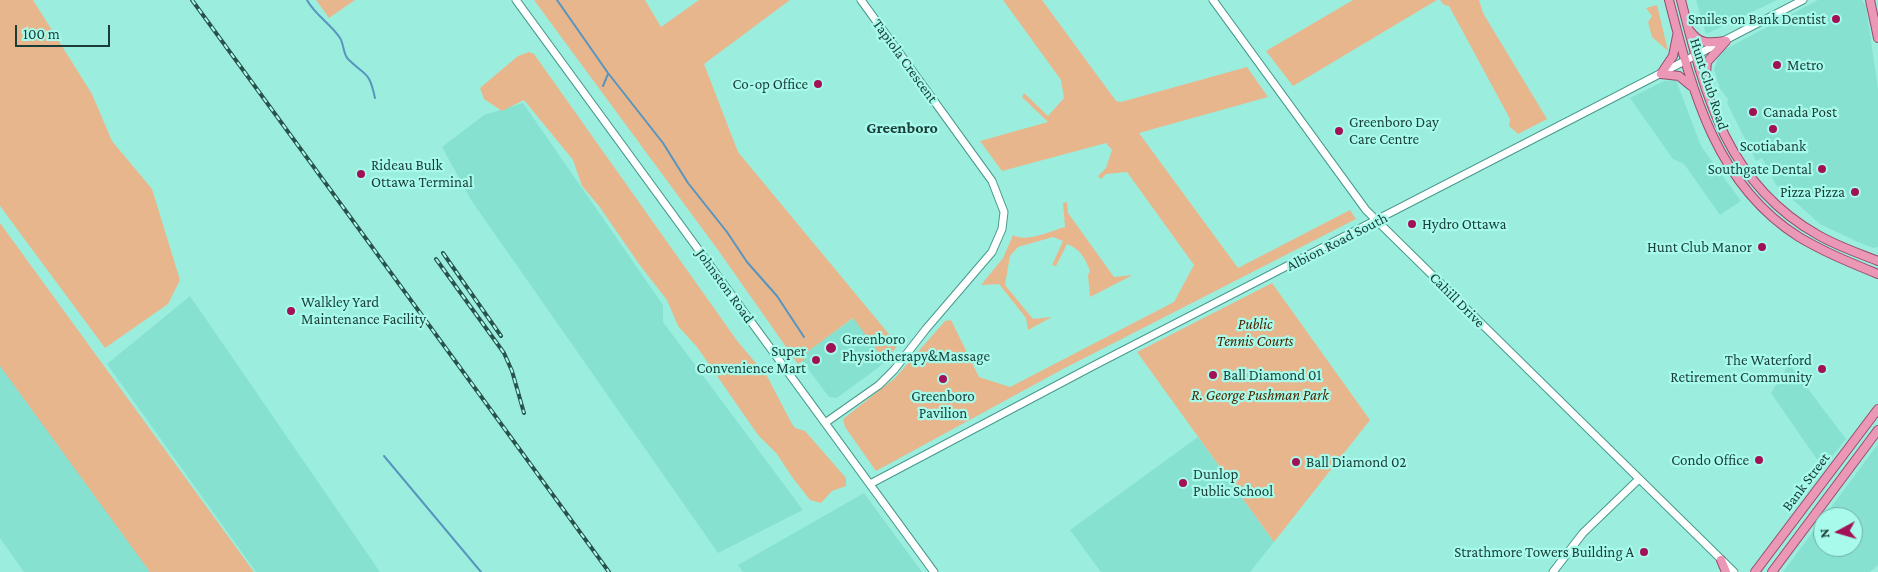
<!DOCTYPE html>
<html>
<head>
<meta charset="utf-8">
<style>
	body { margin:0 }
	#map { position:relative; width:1878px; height:572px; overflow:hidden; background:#9beede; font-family:"Crimson Pro",serif }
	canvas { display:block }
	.north { position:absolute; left:1813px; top:507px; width:50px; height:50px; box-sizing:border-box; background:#a8fbeb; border:1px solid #6fafa3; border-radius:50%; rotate:264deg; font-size:14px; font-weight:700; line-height:20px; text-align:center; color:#1a3d37 }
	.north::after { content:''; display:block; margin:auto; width:18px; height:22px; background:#a21155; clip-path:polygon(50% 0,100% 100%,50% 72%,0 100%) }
	.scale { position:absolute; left:15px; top:25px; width:95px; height:22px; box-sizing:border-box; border:2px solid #1a3d37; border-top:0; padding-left:6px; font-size:15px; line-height:18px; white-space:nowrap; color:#1a3d37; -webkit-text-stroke:4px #a8fbeb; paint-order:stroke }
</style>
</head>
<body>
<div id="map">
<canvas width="1878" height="572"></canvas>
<div class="north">N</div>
<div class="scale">100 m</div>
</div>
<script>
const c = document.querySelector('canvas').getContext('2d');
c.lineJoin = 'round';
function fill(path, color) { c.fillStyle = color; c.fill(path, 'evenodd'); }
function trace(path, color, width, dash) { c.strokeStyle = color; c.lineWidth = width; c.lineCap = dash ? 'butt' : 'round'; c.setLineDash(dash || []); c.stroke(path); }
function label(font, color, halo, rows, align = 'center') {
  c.font = font + ' "Crimson Pro",serif'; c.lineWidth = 4.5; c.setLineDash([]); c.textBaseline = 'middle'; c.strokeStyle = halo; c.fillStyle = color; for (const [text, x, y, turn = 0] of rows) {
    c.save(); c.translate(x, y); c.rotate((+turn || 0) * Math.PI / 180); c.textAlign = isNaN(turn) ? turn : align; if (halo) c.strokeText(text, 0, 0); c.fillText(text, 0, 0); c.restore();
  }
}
fill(new Path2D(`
	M1696 0H1777L1706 34Z
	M1818 0H1862L1866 6 1878 89V247L1873 248 1858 242 1820 224 1776 185 1762 158 1756 161 1727 103 1728 99 1720 89 1714 69 1720 52Z
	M1676 80 1701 146 1741 201 1720 215 1684 164 1673 159 1630 98 1664 81Z
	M523 103 663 305V322L803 510 718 553 471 200 442 147 484 115Z
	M190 296 380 572H256L107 364Z
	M854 318 885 361 879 367 837 398 829 397 799 357Z
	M0 361 155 572H24L0 538Z
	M1789 364 1846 439 1823 468 1771 393Z
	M1198 437 1274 542 1250 572H1101L1070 530Z
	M1878 444V565L1870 572H1783ZM1823 517H1853V547H1823Z
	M864 493 922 572H743L738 565Z`), '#86e1d1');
fill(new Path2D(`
	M0 0H33L92 94 112 141 152 189 180 280 168 304 105 348 0 206Z
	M316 0H355L329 18Z
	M534 0H645L661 27 699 0H790L704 64 738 152 898 345 885 361 853 318 807 352 804 360 798 364 718 250Z
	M1003 0H1042L1116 101 1121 102 1247 67 1268 97 1139 133 1238 268 1350 210 1356 219 1063 369 876 471 845 427 843 419 895 378 945 321 951 320 979 377 1010 387 1174 302 1194 265 1127 172 1106 174 1101 179 1098 176 1106 168 1112 150 1106 143 1002 171 980 141 1048 122 1022 97 1024 93 1048 116 1064 98 1061 80Z
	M1353 0H1437L1293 86 1266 51Z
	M1440 0H1479L1483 13 1547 119 1518 134 1509 126 1510 119 1449 6 1444 5Z
	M1657 5 1668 51 1652 37 1648 22 1652 16 1646 8Z
	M529 52 534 54 738 342 767 376 792 424 795 428 805 431 846 478V486L832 491 821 503 810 500 792 477 777 454 758 435 697 347 678 326 667 300 639 264 599 206 582 186 573 160 524 100 502 111 484 99 480 88 518 56Z
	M1067 202 1068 213 1114 277 1133 275 1090 297 1088 275 1090 271C1085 258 1080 249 1067 244L1056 266 1052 265 1063 241 1053 237 1018 247 1010 256 1005 285 1033 319 1052 317 1028 330 1026 318 999 284 981 285 1003 258 1013 235C1027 243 1050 231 1065 227L1063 203Z
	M0 223 254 572H150L0 366Z
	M1272 283 1370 420 1274 542 1137 352Z`), '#e8b68c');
trace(new Path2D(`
	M307 0C315 15 331 24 340 38 344 44 343 54 348 59 366 77 369 70 375 98
	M557 0 608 73 663 143 688 183 727 232 747 262 777 296 804 337
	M603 86 608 74
	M384 456 481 572`), '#5795bf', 2);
const secondary = new Path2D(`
	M516 0 934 572
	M1213 0 1366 210 1734 572
	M825 423 879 385 894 370 926 329 992 252 1002 229 1004 212 992 181 861 0
	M870 484 1093 366 1803 0
	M1553 572 1583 533 1639 479`);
const primary = new Path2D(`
	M1669 0C1692 90 1715 184 1799 237 1824 252 1851 263 1878 274
	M1681 0C1705 95 1726 183 1818 235 1837 246 1858 253 1878 261
	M1870 0 1878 38
	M1690 31C1700 45 1710 43 1726 41
	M1677 36 1673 56 1661 74 1679 76 1691 86
	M1705 84 1707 62 1726 41
	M1721 560 1726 572
	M1755 572 1878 409
	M1772 572 1878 430`);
trace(secondary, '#47998b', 9);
trace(primary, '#994b6b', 10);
trace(secondary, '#fff', 7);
trace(primary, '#eb98b7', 8);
const rail = new Path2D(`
	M192 0 609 572
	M443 253 501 336
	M436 259 504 353 512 371 524 413`);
trace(rail, '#29524b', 4);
trace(rail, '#a8fbeb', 2, [5.5]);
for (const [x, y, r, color] of [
	[1836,19,5,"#a21155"],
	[1777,65,5,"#a21155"],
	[818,84,5,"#a21155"],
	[1753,112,5,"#a21155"],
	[1773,129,5,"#a21155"],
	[1339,131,5,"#a21155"],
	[1822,169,5,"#a21155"],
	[361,174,5,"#a21155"],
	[1855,192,5,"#a21155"],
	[1412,224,5,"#a21155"],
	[1762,247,5,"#a21155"],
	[291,311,5,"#a21155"],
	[831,348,6,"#a21155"],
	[816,360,5,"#a21155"],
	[1822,369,5,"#a21155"],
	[1213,375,5,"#a21155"],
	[943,379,5,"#a21155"],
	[1759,460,5,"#a21155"],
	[1296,462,5,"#a21155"],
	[1183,483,5,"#a21155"],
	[1644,552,5,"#a21155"]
]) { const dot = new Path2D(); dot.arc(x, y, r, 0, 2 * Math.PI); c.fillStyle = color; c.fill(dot); trace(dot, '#a8fbeb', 2); }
label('15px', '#1a3d37', '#a8fbeb', [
	["Smiles on Bank Dentist",1826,19,"right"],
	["Metro",1787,65],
	["Co-op Office",808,84,"right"],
	["Canada Post",1763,112],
	["Greenboro Day",1349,122],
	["Care Centre",1349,139],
	["Scotiabank",1773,146,"center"],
	["Rideau Bulk",371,165],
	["Ottawa Terminal",371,182],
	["Southgate Dental",1812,169,"right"],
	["Pizza Pizza",1845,192,"right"],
	["Hydro Ottawa",1422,224],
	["Hunt Club Manor",1752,247,"right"],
	["Walkley Yard",301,302],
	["Maintenance Facility",301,319],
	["Greenboro",842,339],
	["Physiotherapy&Massage",842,356],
	["Super",806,351,"right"],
	["Convenience Mart",806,368,"right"],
	["The Waterford",1812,360,"right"],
	["Retirement Community",1812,377,"right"],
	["Ball Diamond 01",1223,375],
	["Greenboro",943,396,"center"],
	["Pavilion",943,413,"center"],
	["Condo Office",1749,460,"right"],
	["Ball Diamond 02",1306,462],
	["Dunlop",1193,474],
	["Public School",1193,491],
	["Strathmore Towers Building A",1634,552,"right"]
], 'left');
label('15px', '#1a3d37', '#a8fbeb', [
	["Tapiola Crescent",905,61,54],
	["Hunt Club Road",1709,84,72],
	["Albion Road South",1337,242,-27],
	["Johnston Road",725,286,54],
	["Cahill Drive",1457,300,45],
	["Bank Street",1806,482,-53]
]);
label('italic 15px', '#4b2701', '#a8fbeb', [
	["Public",1255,324],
	["Tennis Courts",1255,341],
	["R. George Pushman Park",1260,395]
]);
label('bold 16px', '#1a3d37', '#a8fbeb', [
	["Greenboro",902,128]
]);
</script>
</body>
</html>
